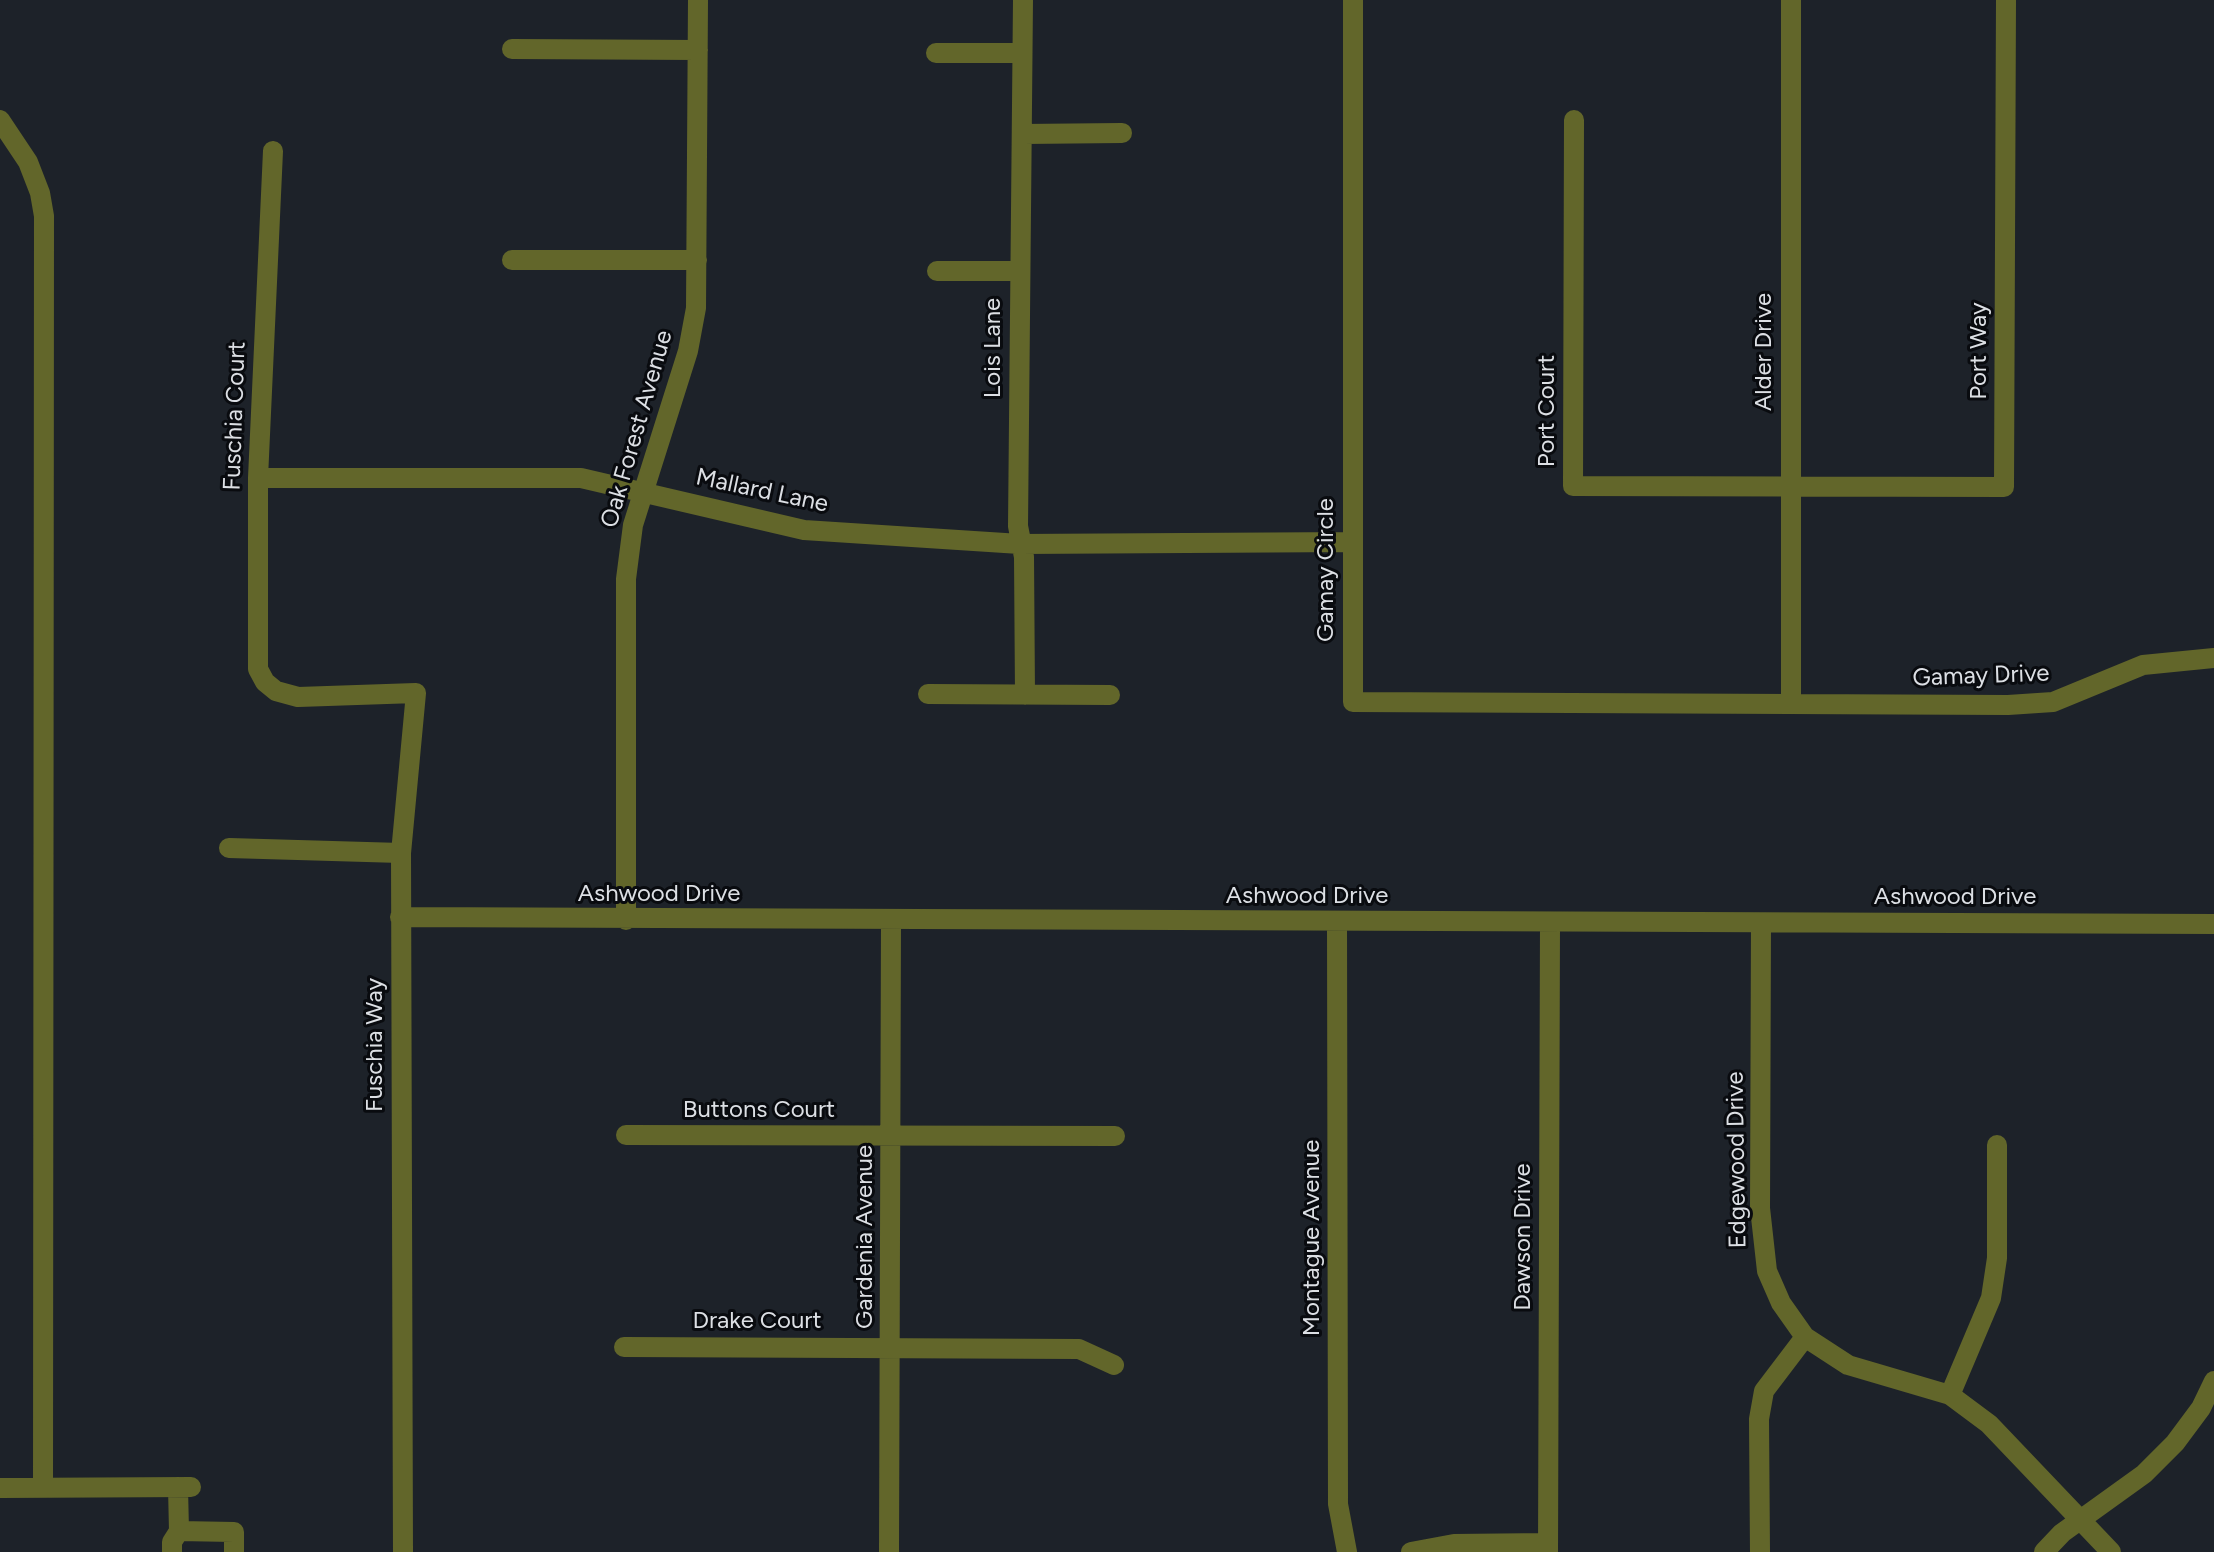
<!DOCTYPE html>
<html>
<head>
<meta charset="utf-8">
<style>
	body { margin:0 }
	canvas { display:block; background:#1d2229 }
</style>
</head>
<body>
<canvas width="2214" height="1552"></canvas>
<script>
const ctx = document.querySelector('canvas').getContext('2d');
ctx.lineJoin = 'round';
const shape = rows => new Path2D(rows.map(r => 'M' + r).join(''));
function strokePath(path, color, width, dash) { ctx.strokeStyle = color; ctx.lineWidth = width; ctx.lineCap = dash ? 'butt' : 'round'; ctx.setLineDash(dash || []); ctx.stroke(path); }
function write(font, color, halo, rows, align = 'center') {
  ctx.font = font + ' Figtree,sans-serif'; ctx.lineWidth = 6; ctx.setLineDash([]); ctx.textBaseline = 'middle'; ctx.strokeStyle = halo; ctx.fillStyle = color; for (const [text, x, y, turn = 0] of rows) {
    ctx.save(); ctx.translate(x, y); ctx.rotate((+turn || 0) * Math.PI / 180); ctx.textAlign = isNaN(turn) ? turn : align; if (halo) ctx.strokeText(text, 0, 0); ctx.fillText(text, 0, 0); ctx.restore();
  }
}
const minor = shape([
	[1023,0,1018,526,1024,557,1025,695],
	[1353,0,1353,702,2008,705,2053,702,2143,665,2214,658],
	[512,49,698,50],
	[936,53,1022,53],
	[0,120,28,162,40,193,44,216,43,1488],
	[1574,120,1573,486,2004,487,2006,0],
	[1023,134,1122,133],
	[273,151,258,478,258,669,265,682,276,691,298,697,416,693,401,853,403,1552],
	[512,260,697,260],
	[937,271,1019,271],
	[258,478,581,478,804,530,1020,544,1352,542],
	[928,694,1110,695],
	[1791,704,1791,0],
	[229,848,401,853],
	[400,917,2214,924],
	[626,920,626,579,633,525,688,351,696,308,698,0],
	[1337,922,1338,1504,1347,1552],
	[1761,923,1760,1208,1767,1271,1781,1303,1805,1337,1848,1365,1950,1395,1989,1424,2111,1552],
	[626,1135,1115,1136],
	[624,1347,1079,1349,1114,1365],
	[1950,1395,1991,1298,1997,1258,1997,1145],
	[178,1487,179,1531],
	[0,1488,191,1487],
	[172,1552,172,1542,179,1531,234,1532,234,1552],
	[889,1552,891,922],
	[1411,1552,1454,1544,1548,1543],
	[1548,1552,1550,923],
	[1760,1552,1759,1419,1764,1391,1805,1337],
	[2044,1552,2062,1533,2144,1474,2175,1443,2201,1408,2214,1381]
]);
const streetNames = [
	["Lois Lane",993,348,-90],
	["Port Way",1979,351,-90],
	["Alder Drive",1764,352,-90],
	["Port Court",1547,411,-90],
	["Fuschia Court",235,416,-88],
	["Oak Forest Avenue",637,429,-74],
	["Mallard Lane",762,491,12],
	["Gamay Circle",1326,570,-90],
	["Gamay Drive",1981,676,-2],
	["Ashwood Drive",659,894],
	["Ashwood Drive",1307,896],
	["Ashwood Drive",1955,897],
	["Fuschia Way",375,1045,-90],
	["Buttons Court",759,1110],
	["Edgewood Drive",1737,1160,-91],
	["Gardenia Avenue",865,1237,-90],
	["Dawson Drive",1523,1237,-90],
	["Montague Avenue",1312,1238,-90],
	["Drake Court",757,1321]
];
strokePath(minor, '#62662a', 20);
write('24px', '#dcdfe4', '#090b0f', streetNames);
</script>
</body>
</html>
